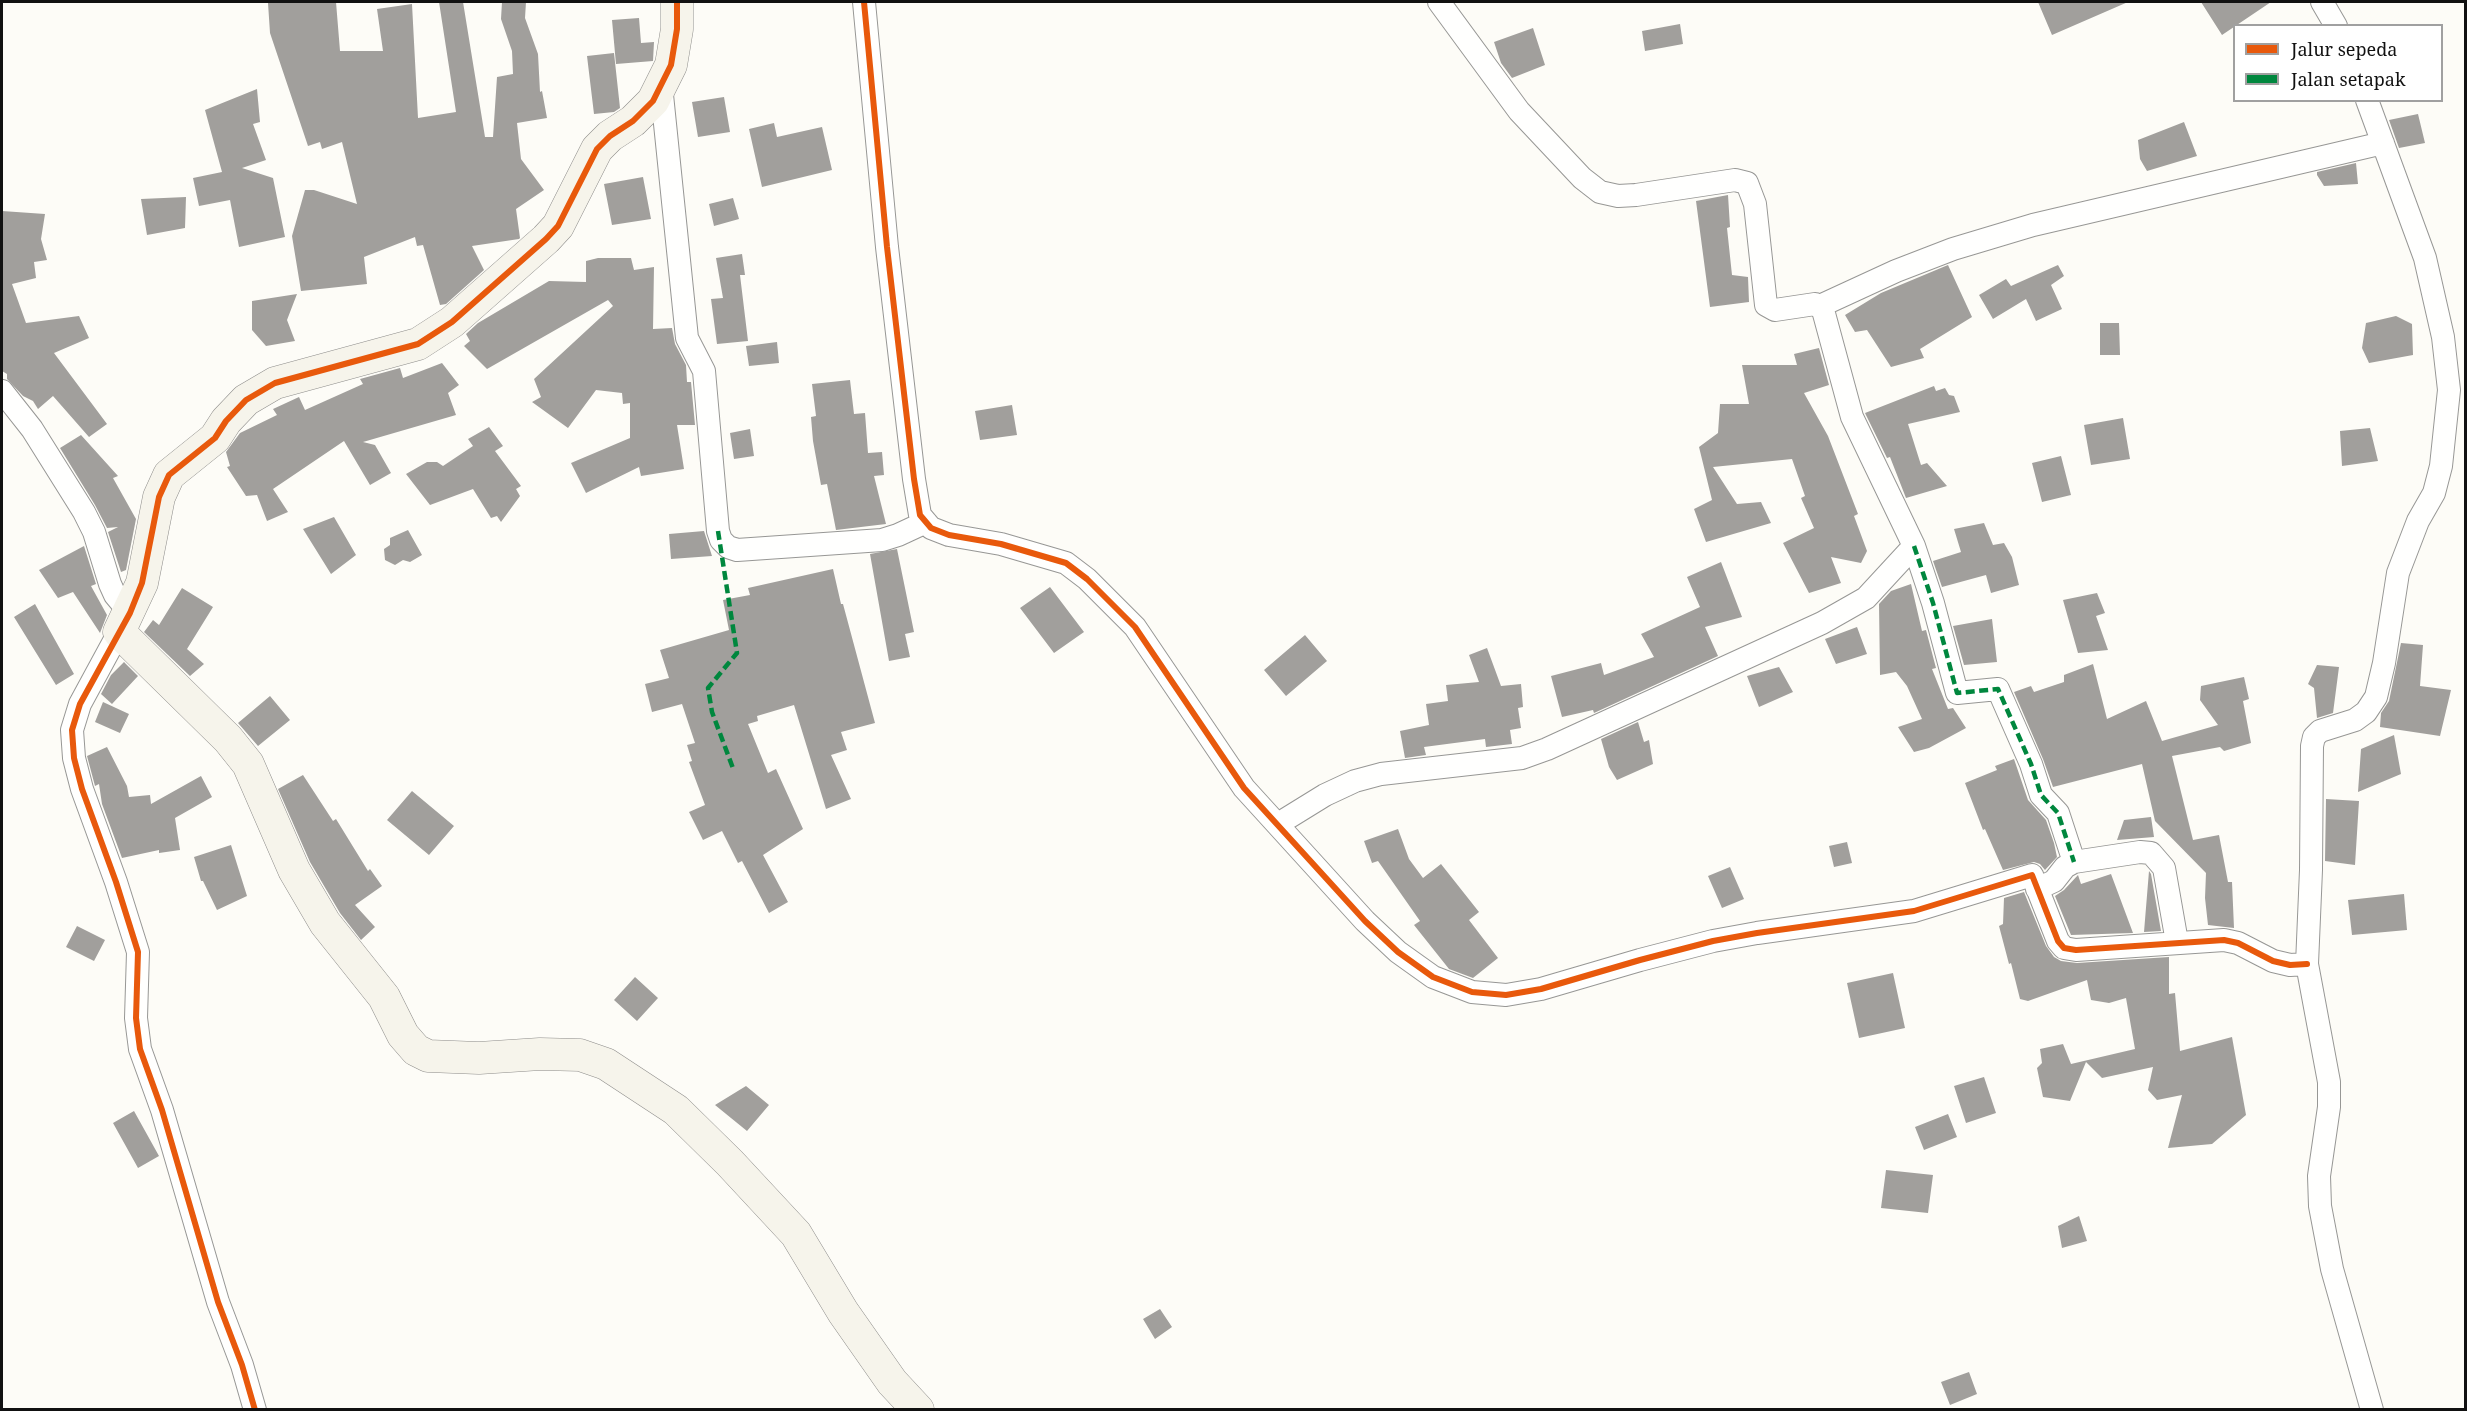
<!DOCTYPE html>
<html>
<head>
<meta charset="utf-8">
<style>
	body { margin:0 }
	#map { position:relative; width:2467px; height:1411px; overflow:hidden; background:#fdfcf7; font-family:"Noto Serif",serif }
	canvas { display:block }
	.frame { position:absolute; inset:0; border:3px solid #111; pointer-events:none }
	.legend { position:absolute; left:2233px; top:24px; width:210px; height:78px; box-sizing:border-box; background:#fff; border:2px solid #a0a0a0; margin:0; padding:8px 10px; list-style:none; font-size:18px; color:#111 }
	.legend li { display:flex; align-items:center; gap:12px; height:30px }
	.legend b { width:30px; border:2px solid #a0a0a0 }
</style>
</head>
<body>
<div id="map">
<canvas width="2467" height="1411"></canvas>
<div class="frame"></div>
<ul class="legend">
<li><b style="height:8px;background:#e8590c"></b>Jalur sepeda</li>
<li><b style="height:8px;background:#00873e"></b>Jalan setapak</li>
</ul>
</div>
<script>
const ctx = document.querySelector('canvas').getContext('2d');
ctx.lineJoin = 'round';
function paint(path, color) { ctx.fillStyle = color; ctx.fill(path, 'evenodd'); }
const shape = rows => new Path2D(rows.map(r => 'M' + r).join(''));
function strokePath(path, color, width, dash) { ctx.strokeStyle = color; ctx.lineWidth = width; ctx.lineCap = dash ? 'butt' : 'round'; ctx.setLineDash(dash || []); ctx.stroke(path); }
const building = shape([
	[296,2,336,2,340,51,383,51,377,9,412,4,418,118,456,112,439,2,463,2,485,137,493,137,497,77,513,74,512,51,501,19,502,2,526,2,525,18,538,54,540,92,542,91,547,118,517,123,521,159,544,190,516,209,520,238,519,239,472,246,484,270,446,304,440,305,423,245,417,246,415,237,364,257,367,284,301,291,292,236,305,190,314,190,357,204,342,142,322,149,320,142,308,146,270,33,268,3],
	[2038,2,2128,2,2052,35],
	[2201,2,2271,2,2222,35],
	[639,18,641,43,654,42,653,61,616,64,612,20],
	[1680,24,1683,44,1645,51,1642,31],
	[1533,28,1545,65,1512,78,1501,63,1494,42],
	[614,53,620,108,614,112,594,114,587,56],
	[257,89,260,122,253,124,266,160,242,168,273,178,285,237,239,247,230,200,199,206,193,178,222,172,205,110],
	[724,97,730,132,698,137,692,102],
	[2418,114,2425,143,2399,148,2389,120],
	[2184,122,2197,156,2147,171,2140,159,2138,140],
	[774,123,777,137,822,127,832,170,762,187,749,129],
	[2356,163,2358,184,2324,186,2317,175,2317,172],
	[643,177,651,219,612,225,604,184],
	[1728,195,1730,227,1727,228,1732,275,1748,277,1749,302,1710,307,1696,201],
	[186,197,185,228,147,235,141,199],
	[733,198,739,219,714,226,709,204],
	[2,211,45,214,41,239,47,260,34,262,36,278,12,284,26,323,79,316,89,338,54,353,107,424,89,437,53,396,38,409,33,401,23,396,7,379,7,374,2,371],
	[742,254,745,275,740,275,748,341,717,344,711,299,723,298,716,258],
	[598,258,631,258,634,270,654,267,653,329,672,328,675,344,686,365,687,382,691,382,695,425,677,425,684,469,641,476,639,467,586,493,571,463,630,438,630,403,623,404,622,393,596,390,568,428,532,402,541,397,534,379,613,306,608,300,487,369,464,346,470,341,466,334,478,323,549,281,586,282,586,261],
	[1948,265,1972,317,1920,349,1924,358,1891,367,1867,330,1855,332,1845,315,1881,293],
	[2058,265,2064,276,2051,285,2062,309,2036,321,2026,299,1993,319,1979,295,2006,279,2011,286],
	[297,294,287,320,295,341,266,346,252,330,252,301],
	[2396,316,2412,324,2413,355,2369,363,2362,348,2366,323],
	[2100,323,2119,323,2120,355,2100,355],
	[777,342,779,363,749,366,746,346],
	[1819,348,1829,385,1804,393,1828,436,1858,514,1854,516,1867,551,1861,563,1831,557,1841,583,1809,593,1783,543,1814,528,1801,498,1805,496,1792,459,1713,467,1737,504,1761,502,1771,523,1706,542,1694,509,1712,500,1699,447,1718,433,1720,404,1749,404,1742,365,1797,365,1794,354],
	[442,363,459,385,448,393,456,415,363,442,375,445,391,473,370,485,344,441,273,489,288,512,267,521,257,495,246,496,227,467,230,466,226,452,240,433,277,415,273,409,299,397,305,410,363,384,360,379,400,368,403,378],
	[850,380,854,414,865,413,868,453,882,452,884,475,874,476,886,524,836,530,827,484,821,485,813,441,811,417,816,416,812,384],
	[1934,386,1936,391,1945,388,1949,395,1954,396,1960,412,1908,424,1921,465,1927,463,1947,486,1906,498,1890,457,1887,458,1865,413],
	[1012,405,1017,435,980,440,975,411],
	[2123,418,2130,459,2091,465,2084,425],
	[489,427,503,446,495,451,521,486,516,489,520,496,501,522,497,516,491,518,473,489,430,505,406,474,427,462,437,462,443,466,473,446,468,439],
	[2370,428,2378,461,2342,466,2340,431],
	[750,429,754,456,734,459,730,433],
	[81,435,118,476,113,478,136,519,126,570,121,572,108,532,118,527,107,528,95,505,60,448],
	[2061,456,2071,495,2042,502,2032,463],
	[334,517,356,555,331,574,303,529],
	[1984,523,1993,545,2004,543,2012,557,2019,585,1991,593,1986,575,1942,587,1933,561,1961,552,1954,529],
	[408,530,422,555,410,562,403,560,395,565,385,560,384,549,390,545,390,538],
	[704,531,712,556,671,559,669,534],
	[84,546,96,584,91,586,107,615,100,633,73,592,58,598,39,570],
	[897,549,914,632,905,634,910,657,889,661,870,554],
	[1721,562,1742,617,1705,627,1718,656,1594,713,1593,710,1562,717,1551,676,1601,663,1604,675,1654,657,1641,634,1700,607,1687,577],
	[833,569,841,604,843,604,875,723,841,732,847,750,831,755,851,799,826,809,794,705,757,716,758,721,748,724,768,773,776,769,803,829,763,855,788,902,769,913,742,861,738,863,722,831,703,840,689,812,705,805,689,762,692,761,687,745,695,743,682,704,652,712,645,684,669,678,660,650,729,630,723,600,750,595,748,588],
	[1911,584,1922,631,1926,630,1936,668,1932,669,1948,709,1953,708,1966,728,1929,748,1914,752,1898,727,1922,719,1907,686,1896,672,1880,675,1879,604,1891,591],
	[1050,587,1084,632,1054,653,1020,608],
	[182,588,213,607,187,649,204,664,190,676,144,632,153,620,159,625],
	[2097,593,2105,613,2096,616,2108,650,2078,653,2063,600],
	[35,604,74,674,56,685,14,617],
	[1992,619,1997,662,1964,665,1953,626],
	[1857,627,1867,654,1836,664,1825,639],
	[1305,635,1327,661,1286,696,1264,670],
	[2401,643,2423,645,2420,686,2451,690,2440,736,2380,727,2381,713,2389,701],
	[1487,648,1501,686,1521,684,1523,707,1518,708,1521,728,1510,730,1512,744,1486,747,1485,739,1424,747,1426,755,1405,758,1400,731,1429,725,1426,704,1448,701,1446,685,1479,682,1469,655],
	[124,662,138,676,112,704,101,694,111,675],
	[2093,664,2107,719,2146,701,2162,741,2218,725,2200,700,2201,686,2244,677,2249,699,2243,701,2251,743,2224,751,2220,747,2172,756,2193,840,2219,835,2228,882,2232,882,2234,928,2208,925,2205,898,2206,873,2155,821,2142,764,2053,787,2043,759,2014,692,2031,686,2034,692,2064,682,2064,675],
	[2317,665,2339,667,2333,713,2317,718,2314,688,2308,684],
	[1779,667,1793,692,1759,707,1747,676],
	[270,696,290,720,258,746,238,723],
	[103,702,129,714,120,733,95,722],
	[1638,722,1644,742,1649,740,1653,764,1617,780,1609,767,1601,739],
	[2394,735,2401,774,2358,792,2361,749],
	[107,747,127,786,129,797,150,795,151,804,201,776,212,797,175,818,180,850,159,853,159,850,122,858,102,804,99,784,95,786,87,756],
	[2014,759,2028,800,2046,820,2054,843,2057,857,2045,870,2040,864,2034,862,2003,870,1985,829,1983,830,1965,783,1997,770,1995,766],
	[303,775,333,821,336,819,368,871,370,869,382,886,355,905,375,927,361,940,340,913,310,862,278,789],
	[412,791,454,826,429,855,387,820],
	[2326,799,2359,801,2355,865,2325,861],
	[2151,817,2154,837,2117,840,2124,820],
	[1398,829,1409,859,1423,878,1441,864,1479,912,1469,920,1498,958,1473,978,1449,969,1414,925,1420,921,1378,861,1372,863,1364,841],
	[1847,842,1852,863,1834,867,1829,846],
	[231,845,247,896,217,910,203,881,201,881,194,857],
	[1730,867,1744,899,1722,908,1708,876],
	[2149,871,2151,874,2161,931,2144,932],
	[2111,874,2133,933,2071,935,2055,896,2064,890,2078,875,2081,884],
	[2024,892,2046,946,2054,957,2061,961,2077,963,2169,957,2169,994,2175,993,2180,1051,2232,1037,2246,1115,2212,1144,2168,1148,2182,1095,2157,1100,2148,1090,2153,1067,2102,1078,2086,1062,2070,1101,2043,1097,2037,1068,2042,1063,2040,1049,2063,1044,2071,1064,2135,1049,2126,998,2109,1003,2091,1000,2087,980,2028,1001,2020,999,2011,963,2009,964,1999,926,2003,924,2004,898],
	[2404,894,2407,930,2352,935,2348,900],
	[77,926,105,940,94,961,66,947],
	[1893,973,1905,1028,1859,1038,1847,983],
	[635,977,658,998,637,1021,614,1000],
	[1984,1077,1996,1113,1966,1123,1954,1086],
	[746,1086,769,1105,747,1131,715,1105],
	[134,1111,159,1156,138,1168,113,1123],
	[1948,1114,1957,1137,1924,1150,1915,1127],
	[1886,1170,1933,1175,1928,1213,1881,1208],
	[2079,1216,2087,1241,2062,1248,2058,1226],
	[1160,1309,1172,1327,1155,1339,1143,1319],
	[1969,1372,1977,1394,1950,1405,1941,1382]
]);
const street = shape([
	[864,2,887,247,914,479,920,515,931,528,949,535,1001,544,1066,563,1087,579,1135,627,1244,788,1365,921,1398,952,1433,977,1472,992,1506,995,1541,989,1640,960,1713,941,1757,933,1914,911,2032,875,2058,941,2064,948,2076,950,2224,940,2238,943,2273,961,2290,965,2307,964],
	[2322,2,2336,26],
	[661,85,687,338,704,371,718,531,721,540,728,547,737,550,882,540,898,535,926,522],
	[2367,100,2425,258,2443,337,2449,390,2441,466,2434,493,2418,521,2398,573,2384,663,2376,697,2366,712,2355,720,2320,731,2314,737,2312,746,2311,870,2307,964,2329,1082,2329,1107,2319,1176,2320,1206,2332,1269,2372,1410],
	[1820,306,1896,271,1953,249,2033,225,2383,143],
	[2,391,32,429,84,512,94,532,110,584,115,595,130,613],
	[1914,546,1933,603,1957,693,1998,689,2031,764,2041,795,2058,813,2074,862],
	[119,632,80,704,72,730,74,758,82,789,116,882,138,952,136,1018,140,1049,162,1110,218,1302,242,1365,255,1410],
	[1278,824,1325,795,1355,781,1381,774,1522,758,1547,749,1822,623,1866,598,1914,546,1852,417,1823,310,1815,304,1775,310,1766,305,1755,204,1747,183,1735,180,1636,195,1618,196,1600,192,1582,178,1519,111,1439,2],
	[2037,889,2054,881,2065,867,2074,862,2140,852,2151,853,2164,868,2177,942]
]);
const secondary = shape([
	[677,2,677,29,671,65,653,101,633,121,610,136,597,149,558,226,546,239,452,322,418,344,275,383,246,400,226,421,215,438,169,475,159,497,142,583,119,632,228,739,248,764,294,870,325,923,384,997,403,1035,416,1050,428,1056,479,1058,540,1054,580,1055,606,1064,676,1110,730,1163,796,1234,843,1312,892,1382,918,1410]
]);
const quiet = shape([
	[718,531,737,653,708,688,712,712,734,771],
	[1914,546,1933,603,1957,693,1998,689,2031,764,2041,795,2058,813,2074,862]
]);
const cycleway = shape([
	[864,2,887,247,914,479,920,515,931,528,949,535,1001,544,1066,563,1087,579,1135,627,1244,788,1365,921,1398,952,1433,977,1472,992,1506,995,1541,989,1640,960,1713,941,1757,933,1914,911,2032,875,2058,941,2064,948,2076,950,2224,940,2238,943,2273,961,2290,965,2307,964],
	[255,1410,242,1365,218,1302,162,1110,140,1049,136,1018,138,952,116,882,82,789,74,758,72,730,80,704,130,613,142,583,159,497,169,475,215,438,226,421,246,400,275,383,418,344,452,322,546,239,558,226,597,149,610,136,633,121,653,101,671,65,677,29,677,2]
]);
paint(building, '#a19f9c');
strokePath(street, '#979795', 24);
strokePath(secondary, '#8e8d8b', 33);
strokePath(street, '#fffffe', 22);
strokePath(secondary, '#f6f4eb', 32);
strokePath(quiet, '#00873e', 4.5, [9, 4.5]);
strokePath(cycleway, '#e8590c', 6);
</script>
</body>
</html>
